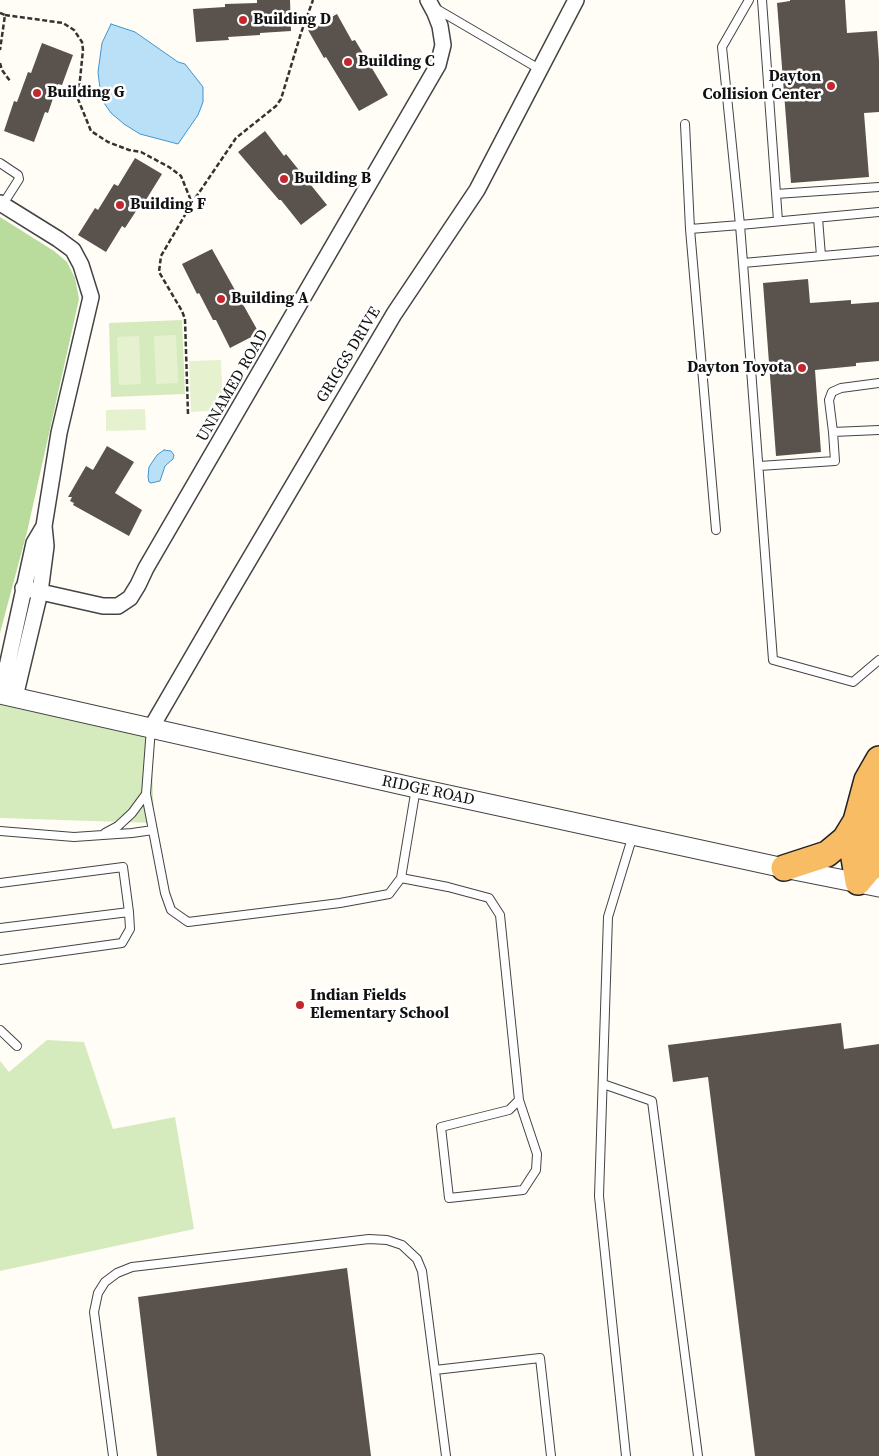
<!DOCTYPE html>
<html>
<head>
<meta charset="utf-8">
<style>
	body { margin:0 }
	canvas { display:block; background:#fffdf5 }
</style>
</head>
<body>
<canvas width="879" height="1456"></canvas>
<script>
const ctx = document.querySelector('canvas').getContext('2d');
ctx.lineJoin = 'round';
function paint(path, color) { ctx.fillStyle = color; ctx.fill(path, 'evenodd'); }
const shape = rows => new Path2D(rows.map(r => 'M' + r).join(''));
function strokePath(path, color, width, dash) { ctx.strokeStyle = color; ctx.lineWidth = width; ctx.lineCap = dash ? 'butt' : 'round'; ctx.setLineDash(dash || []); ctx.stroke(path); }
function write(font, color, halo, rows, align = 'center') {
  ctx.font = font + ' "Source Serif 4",serif'; ctx.lineWidth = 5; ctx.setLineDash([]); ctx.textBaseline = 'middle'; ctx.strokeStyle = halo; ctx.fillStyle = color; for (const [text, x, y, turn = 0] of rows) {
    ctx.save(); ctx.translate(x, y); ctx.rotate((+turn || 0) * Math.PI / 180); ctx.textAlign = isNaN(turn) ? turn : align; if (halo) ctx.strokeText(text, 0, 0); ctx.fillText(text, 0, 0); ctx.restore();
  }
}
const green = shape([
	[182,320,185,394,111,397,109,323],
	[0,700,151,735,154,823,0,818],
	[47,1040,84,1042,113,1129,175,1117,194,1229,0,1271,0,1061,9,1072]
]);
const forest = shape([
	[0,217,54,251,67,262,75,278,79,299,27,532,0,633]
]);
const pitch = shape([
	[176,335,178,383,156,384,154,336],
	[139,336,141,384,119,385,117,337],
	[221,360,223,410,191,412,189,361],
	[145,409,146,430,106,431,106,410]
]);
const water = shape([
	[111,24,135,32,178,62,185,64,203,87,203,102,198,115,178,144,140,134,124,124,111,113,104,103,100,89,98,72,102,43,111,24],
	[164,450,171,451,174,455,173,459,165,466,160,481,151,483,149,482,148,477,149,467,157,455,164,450]
]);
const building = shape([
	[257,0,290,0,291,31,260,33,260,35,228,37,229,40,196,42,193,9,225,7,225,4,257,3],
	[790,0,845,0,847,33,877,31,879,60,879,112,864,113,869,177,791,183,777,3,790,1],
	[337,14,352,41,355,40,388,95,359,111,326,57,324,58,308,30],
	[42,43,73,55,62,85,58,84,48,113,45,112,34,142,4,131,14,101,17,102,28,72,31,73],
	[265,131,284,156,286,154,327,205,301,225,281,200,279,200,238,152],
	[135,158,162,174,144,203,142,202,125,228,122,226,106,252,78,235,95,208,98,210,114,184,118,186],
	[212,249,259,333,230,348,216,320,213,320,199,293,197,294,182,264],
	[808,279,810,303,851,300,851,304,879,302,879,361,856,363,856,366,815,370,821,452,776,456,763,283],
	[107,446,134,462,115,493,142,510,129,536,73,505,74,503,70,501,72,497,68,497,86,466,93,470],
	[841,1023,844,1049,879,1044,879,1456,755,1456,708,1077,673,1082,668,1045],
	[347,1268,371,1456,157,1456,138,1297]
]);
const path = shape([
	[0,13,5,15,0,50],
	[5,15,63,23,74,30,82,42,83,50,78,99,91,131,108,142,129,150,141,152,169,167,181,176,192,203],
	[0,63,2,70,10,81],
	[188,414,185,319,182,311,159,272,161,256,192,203,236,138,276,106,281,99,301,33,313,0]
]);
const service = shape([
	[762,0,778,221],
	[435,8,541,70],
	[685,124,690,229,716,530],
	[0,163,18,175,19,179,3,204],
	[776,194,879,187],
	[879,212,740,225,743,263,879,251],
	[818,218,821,256],
	[690,229,740,225,722,47,749,0],
	[743,263,773,660,853,682,879,660],
	[879,383,841,388,832,392,829,400,833,432,879,430],
	[759,466,835,461,833,432],
	[151,728,146,794,165,893,171,910,188,922,340,903,389,894,401,878,416,788],
	[0,831,74,837,132,833,153,830],
	[105,833,118,826,132,813,146,794],
	[401,878,448,887,489,898,500,915,519,1100,509,1110,441,1127,449,1198,523,1190,536,1170,537,1154,519,1100],
	[0,883,123,867,129,912,0,928],
	[0,960,122,943,130,929,129,912],
	[0,1030,17,1046],
	[603,1084,652,1101,698,1456],
	[435,1370,540,1358,551,1456],
	[113,1456,94,1312,98,1293,105,1282,117,1273,132,1267,369,1239,387,1240,402,1245,417,1259,422,1271,446,1456],
	[626,1456,599,1196,608,917,633,835]
]);
const minor = shape([
	[0,203,58,239,73,250,81,265,91,297,59,433,44,526,46,546,40,592,15,697],
	[23,588,103,606,118,606,130,598,138,585,146,568,438,65,443,45,440,26,435,13,428,0],
	[1,694,34,543,44,526],
	[151,728,223,604,394,314,477,190,576,0]
]);
const tertiary = shape([
	[0,694,416,788,784,868,879,887]
]);
const trunk = shape([
	[784,868,827,854,845,839,856,821],
	[858,882,852,846,856,821,867,780,879,759],
	[858,882,869,869,875,858,878,842,875,819,877,792,879,788]
]);
const markers = [
	[243,20,5,"#c4262e"],
	[348,62,5,"#c4262e"],
	[831,86,5,"#c4262e"],
	[37,93,5,"#c4262e"],
	[284,179,5,"#c4262e"],
	[120,205,5,"#c4262e"],
	[221,299,5,"#c4262e"],
	[802,368,5,"#c4262e"],
	[300,1005,5,"#c4262e"]
];
const poiNames = [
	["Building D",253,20],
	["Building C",358,62],
	["Dayton",821,77,"right"],
	["Collision Center",821,95,"right"],
	["Building G",47,93],
	["Building B",294,179],
	["Building F",130,205],
	["Building A",231,299],
	["Dayton Toyota",792,368,"right"],
	["Indian Fields",310,996],
	["Elementary School",310,1014]
];
const streetNames = [
	["GRIGGS DRIVE",349,355,-59],
	["UNNAMED ROAD",233,386,-60],
	["RIDGE ROAD",428,791,12]
];
paint(green, '#d5ebbd');
paint(forest, '#b9dc9c');
paint(pitch, '#e6f2cf');
paint(water, '#b9e0f7');
strokePath(water, '#3f96cf', 1);
paint(building, '#5a524d');
strokePath(service, '#444', 10);
strokePath(minor, '#444', 18);
strokePath(tertiary, '#444', 21);
strokePath(trunk, '#222', 28);
strokePath(path, '#333', 2.5, [5, 2.5]);
strokePath(service, '#fff', 8);
strokePath(minor, '#fff', 15);
strokePath(tertiary, '#fff', 19);
strokePath(trunk, '#f7bc64', 25);
for (const [x, y, r, color] of markers) { const dot = new Path2D(); dot.arc(x, y, r, 0, 2 * Math.PI); ctx.fillStyle = color; ctx.fill(dot); strokePath(dot, '#fff', 2); }
write('bold 16px', '#111', '#fff', poiNames, 'left');
write('16px', '#111', '#fff', streetNames);
</script>
</body>
</html>
